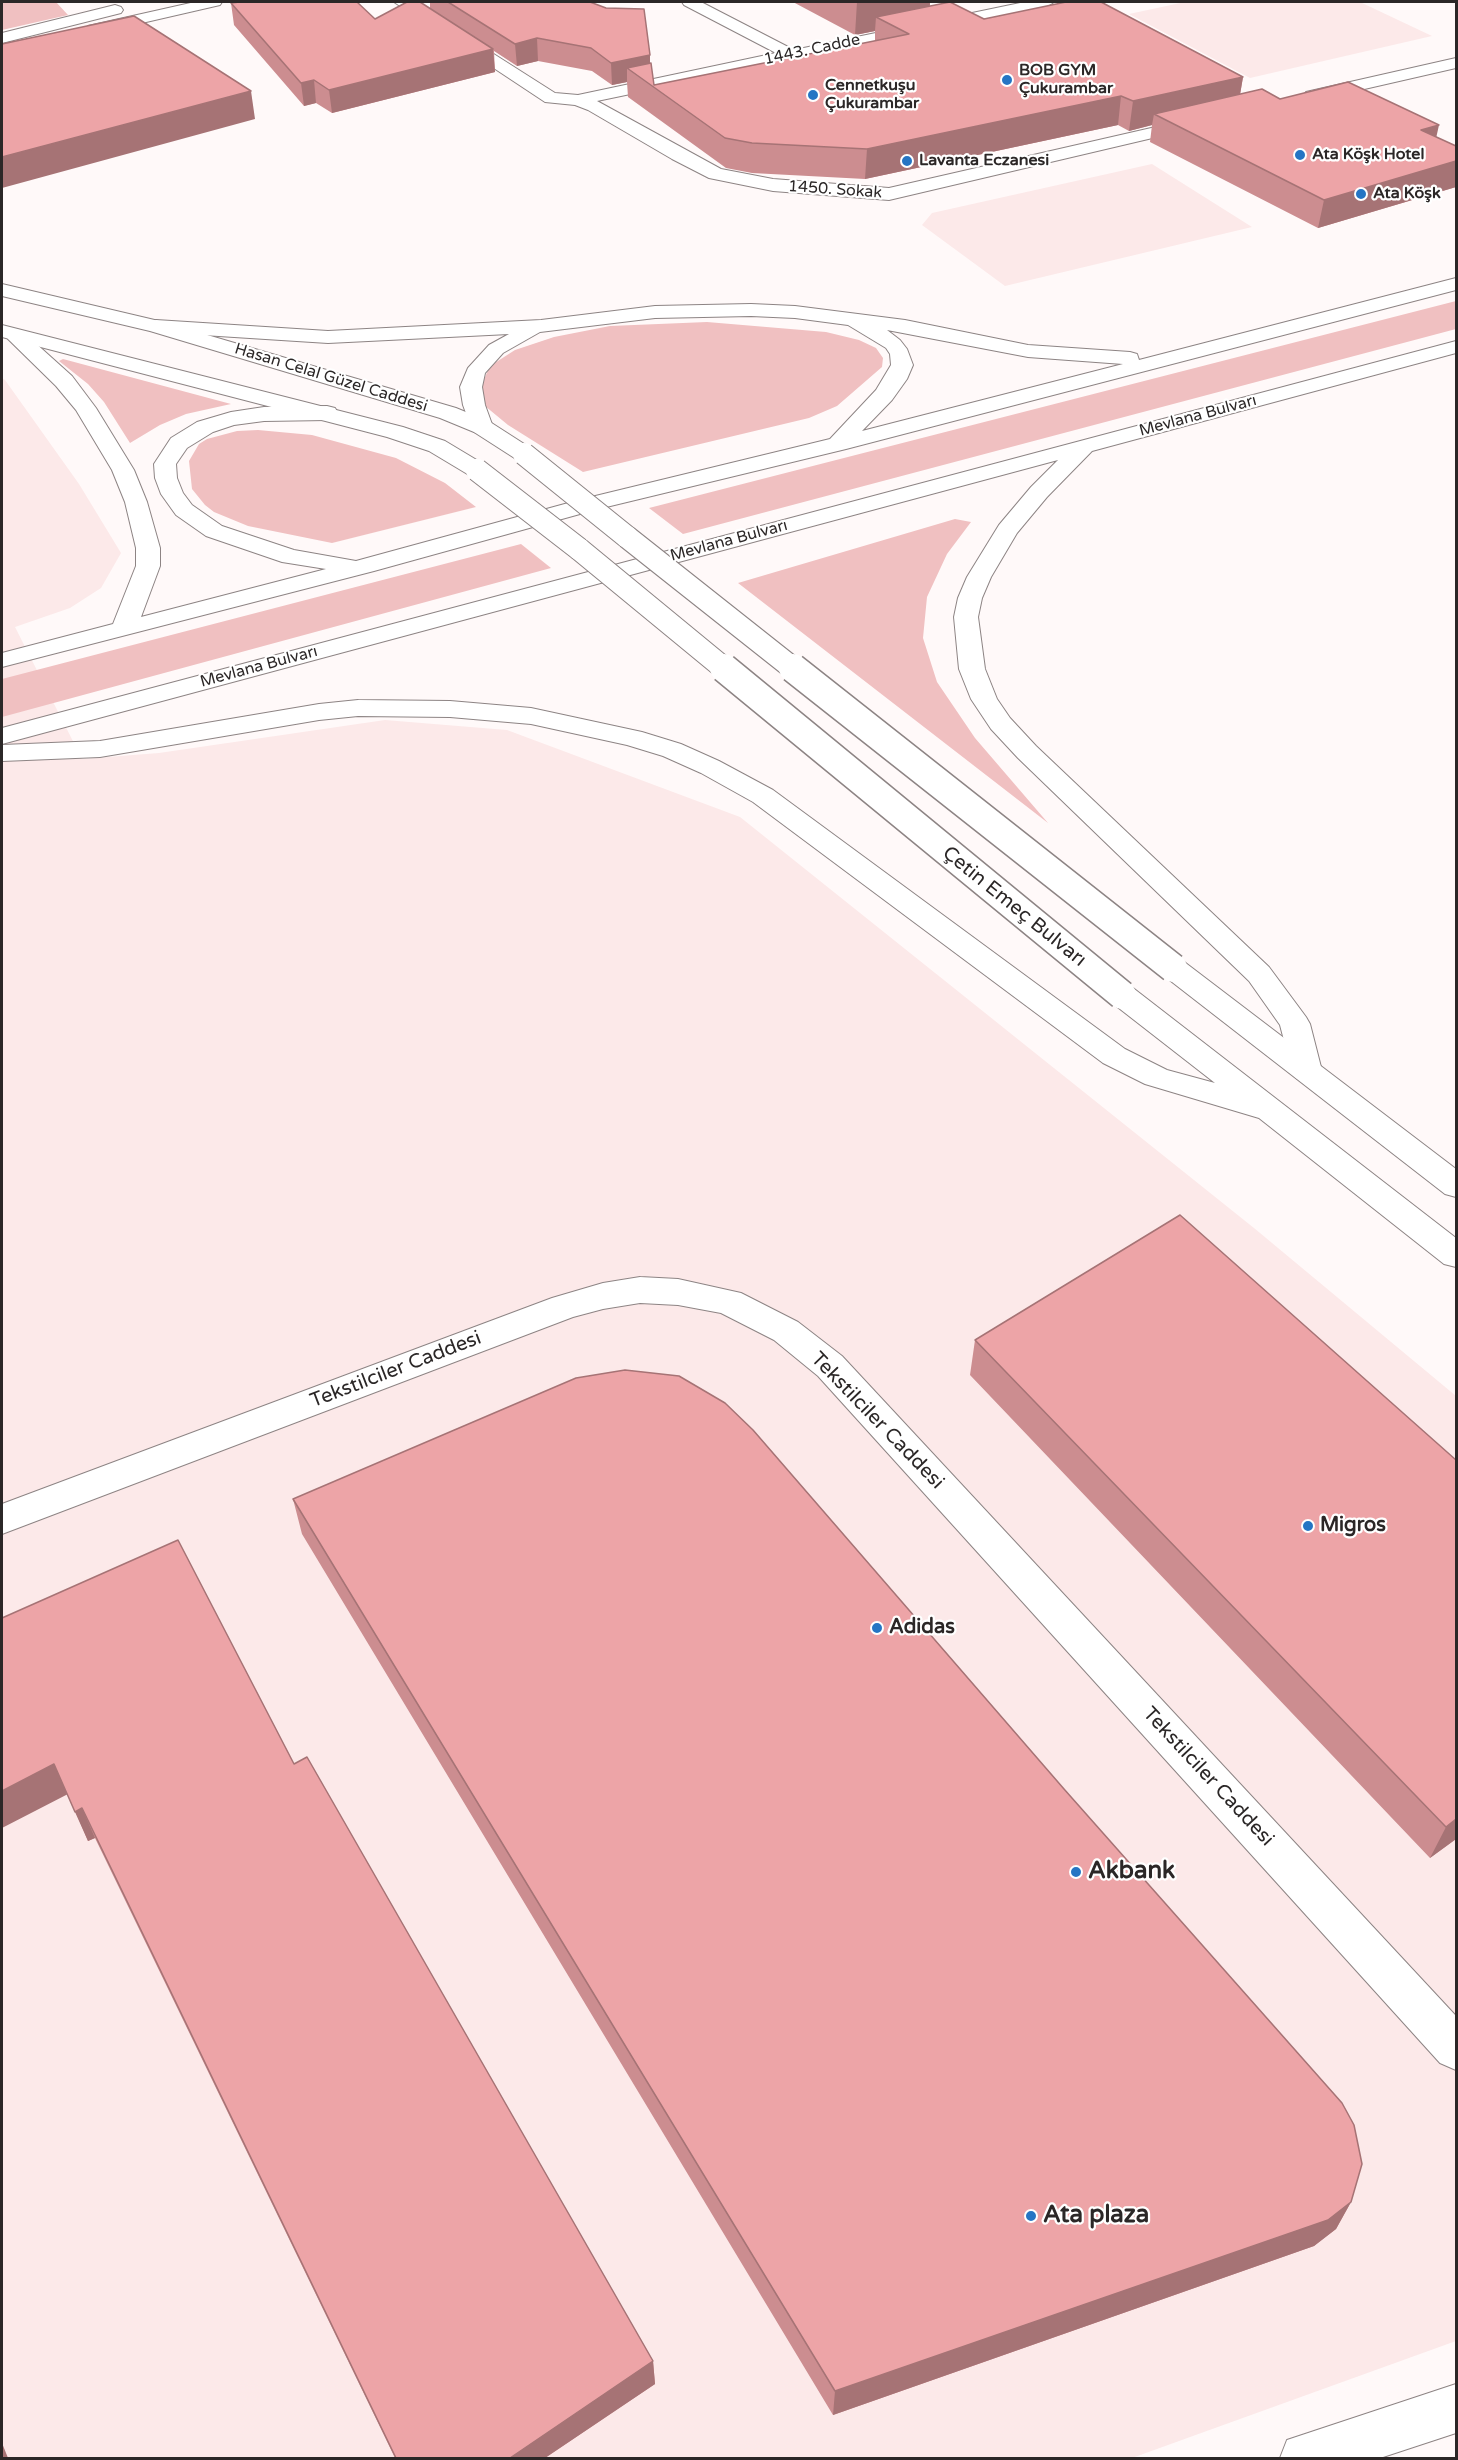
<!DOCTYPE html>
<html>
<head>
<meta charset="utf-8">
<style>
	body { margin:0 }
	#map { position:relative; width:1458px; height:2460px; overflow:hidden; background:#fff9f9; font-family:"Varela Round",sans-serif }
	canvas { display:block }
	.frame { position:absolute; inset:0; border:3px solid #2b2727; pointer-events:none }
</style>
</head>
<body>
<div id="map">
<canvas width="1458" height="2460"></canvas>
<div class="frame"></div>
</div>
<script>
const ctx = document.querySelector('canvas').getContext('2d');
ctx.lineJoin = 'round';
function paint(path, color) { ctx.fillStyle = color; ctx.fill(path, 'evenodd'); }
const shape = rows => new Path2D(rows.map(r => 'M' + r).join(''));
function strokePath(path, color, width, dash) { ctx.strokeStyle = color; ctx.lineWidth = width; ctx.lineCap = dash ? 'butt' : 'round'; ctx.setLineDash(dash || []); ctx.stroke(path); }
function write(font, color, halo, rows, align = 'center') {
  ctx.font = font + ' "Varela Round",sans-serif'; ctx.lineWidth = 4.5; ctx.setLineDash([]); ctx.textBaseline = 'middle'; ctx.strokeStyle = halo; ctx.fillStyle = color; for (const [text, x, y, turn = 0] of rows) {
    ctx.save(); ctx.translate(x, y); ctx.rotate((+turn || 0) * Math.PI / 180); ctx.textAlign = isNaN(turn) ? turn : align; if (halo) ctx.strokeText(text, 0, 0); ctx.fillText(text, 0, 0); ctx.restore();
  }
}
const built = shape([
	[1185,2,1360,2,1432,36,1250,78,1129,14],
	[1152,164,1252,227,1005,286,922,225,932,213],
	[2,378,5,380,79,484,121,553,101,588,70,608,15,627,82,759,159,753,385,720,507,730,740,817,1254,1228,1456,1396,1456,2341,1132,2458,2,2458]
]);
const green = shape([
	[2,2,56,2,68,15,2,30],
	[1456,301,1456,329,683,534,649,508],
	[707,322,826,332,859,340,876,348,883,358,882,367,837,406,809,418,583,472,508,425,485,406,481,386,490,366,515,350,554,337,610,326],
	[63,359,231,404,186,414,160,425,130,443,104,402,88,384,59,361],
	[258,430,312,435,396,458,445,483,476,507,332,543,248,526,214,512,205,505,192,489,189,461,199,444,207,439,237,431],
	[955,519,971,522,947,554,927,597,923,638,937,682,975,738,1048,823,738,583],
	[521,544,551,568,2,717,2,679]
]);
const street = shape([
	[394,2,412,2,555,93,578,95,776,53,684,5,682,2,701,2,794,50,1025,2,1054,2,1046,7,597,101,721,169,773,179,889,188,1195,118,1201,119,1204,123,1201,127,1195,128,889,200,773,191,709,178,672,159,588,110,575,105,545,102,394,2],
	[1456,58,1456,68,1312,101,1306,100,1303,96,1306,92,1456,58]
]);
const secondary = shape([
	[195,2,222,2,220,5,94,34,86,29,88,26,195,2],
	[115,5,121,7,123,10,121,13,2,43,2,33,115,5],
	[2,284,163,322,456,408,490,422,532,449,535,454,532,459,524,461,516,459,474,432,440,418,150,331,2,296,2,284],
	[2,325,403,427,445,441,485,465,488,470,485,475,477,477,469,475,429,451,387,437,2,337,2,325],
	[640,1277,678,1279,741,1293,798,1322,842,1356,1456,2016,1456,2070,1440,2063,818,1376,774,1340,721,1313,678,1305,640,1303,603,1309,573,1317,2,1534,2,1504,552,1298,603,1283,640,1277],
	[1456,2384,1456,2433,1380,2458,1280,2458,1287,2440,1456,2384]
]);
const primary = shape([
	[358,700,450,701,531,708,642,732,681,744,719,761,773,790,1125,1049,1167,1070,1215,1083,1111,1002,1107,995,1111,988,1122,985,1133,988,1456,1238,1456,1267,1444,1264,1259,1118,1145,1084,1103,1063,753,802,701,773,663,756,627,745,531,724,450,717,358,716,319,720,100,757,2,761,2,745,100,741,319,704,358,700],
	[1173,958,1183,961,1456,1169,1456,1197,1445,1194,1163,975,1158,968,1163,961,1173,958]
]);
const highway = shape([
	[1456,278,1456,290,846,449,598,509,374,571,2,667,2,653,113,624,136,566,136,548,125,502,112,470,76,410,56,386,8,339,5,335,8,331,15,329,22,331,72,376,96,408,134,470,147,502,160,548,160,566,141,617,326,569,282,562,206,536,176,515,161,494,155,478,154,464,171,438,197,422,231,412,264,407,327,406,335,408,338,413,335,418,327,420,264,421,234,425,213,432,187,448,176,464,177,478,183,493,192,505,222,526,294,550,356,561,583,499,830,439,876,390,891,365,890,354,886,348,848,325,795,318,751,316,655,318,540,332,503,353,485,373,482,387,485,405,493,427,490,432,482,434,474,432,471,427,463,405,460,387,468,368,489,345,509,334,328,343,156,332,149,330,146,326,149,322,156,320,328,331,541,320,655,306,751,304,795,306,905,320,1028,345,1130,352,1137,354,1139,360,1456,278],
	[887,330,1028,357,1123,364,862,431,892,400,907,379,913,365,907,349,900,340,887,330],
	[1456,341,1456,353,1092,451,1047,497,1017,533,991,577,982,598,978,617,985,669,997,699,1010,718,1036,746,1269,967,1306,1017,1310,1024,1322,1071,1318,1078,1307,1082,1296,1078,1292,1071,1280,1025,1249,981,1018,758,991,729,971,699,959,669,954,617,958,598,967,577,999,525,1031,487,1058,460,2,744,2,728,1456,341]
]);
const secondaryBridge = shape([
	[524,454,627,537],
	[477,470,579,549]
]);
const primaryBridgeFar1 = shape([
	[627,537,795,670],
	[579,549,726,670]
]);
const primaryBridge = shape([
	[724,668,1122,995],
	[793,668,1173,968]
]);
const wall = shape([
	[430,2,590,2,650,55,650,63,654,85,875,41,875,31,855,35,793,2,930,2,930,6,1243,77,1240,95,1280,99,1436,137,1456,146,1456,187,1318,228,1150,142,1152,125,1129,131,1118,125,865,179,752,173,726,168,628,97,627,82,612,85,592,71,538,61,517,66,494,51,495,72,332,113,316,103,304,106,234,25,231,3,375,19,430,8],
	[1180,1215,1456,1839,1430,1858,970,1375,975,1340],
	[293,1499,1351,2202,1336,2229,1314,2246,833,2415,302,1534],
	[2,1618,294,1764,653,2361,655,2384,545,2458,395,2458,95,1838,88,1841,68,1794]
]);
const shadedWall = shape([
	[857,2,930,2,929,20,876,17,875,31,855,35],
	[537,38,538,61,517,66,515,44],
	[493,49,495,72,332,113,329,90],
	[650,55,650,77,627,68,627,82,612,85,611,63],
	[1243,77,1238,106,1154,114,1152,125,1129,131,1133,101],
	[314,80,316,103,304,106,301,83],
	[251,91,255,119,2,188,2,157],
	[1121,96,1118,125,865,179,867,149],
	[1439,125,1433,152,1421,130],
	[1456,161,1456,187,1318,228,1324,200],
	[54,1764,68,1794,2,1828,2,1791],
	[82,1808,95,1838,88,1841,75,1812],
	[1456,1819,1456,1839,1430,1858,1446,1827],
	[1351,2202,1336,2229,1314,2246,833,2415,835,2391],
	[653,2361,655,2384,545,2458,510,2458],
	[2,2443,8,2458,2,2458]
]);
const building = shape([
	[240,2,357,2,375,19,407,2,420,2,493,49,329,90,314,80,301,83,231,3,240,2],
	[448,2,590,2,606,8,644,9,650,55,611,63,591,48,537,38,515,44,448,2],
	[950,2,984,19,1066,2,1101,2,1243,77,1133,101,1121,96,867,149,752,143,725,138,627,68,651,63,654,85,909,34,876,17,950,2],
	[134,16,251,91,2,157,2,44,134,16],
	[1348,82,1439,125,1421,130,1456,146,1456,161,1324,200,1154,114,1262,89,1280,99,1348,82],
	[1180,1215,1456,1460,1456,1819,1446,1827,975,1340,1180,1215],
	[625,1370,679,1376,725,1403,753,1430,1064,1789,1342,2103,1354,2125,1362,2164,1351,2202,1328,2220,835,2391,293,1499,576,1378,625,1370],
	[178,1540,294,1764,307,1757,653,2361,510,2458,396,2458,82,1808,75,1812,54,1764,2,1791,2,1618,178,1540]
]);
const markers = [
	[1007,80,6,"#2575c4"],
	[813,95,6,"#2575c4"],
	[1300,155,6,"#2575c4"],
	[907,161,6,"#2575c4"],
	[1361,194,6,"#2575c4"],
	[1308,1526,6,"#2575c4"],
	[877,1628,6,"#2575c4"],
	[1076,1872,6,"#2575c4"],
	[1031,2216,6,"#2575c4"]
];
const farStreetnames = [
	["1443. Cadde",812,50,-12],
	["1450. Sokak",835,190,4],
	["Hasan Celal Güzel Caddesi",331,378,17],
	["Mevlana Bulvarı",1198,416,-15],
	["Mevlana Bulvarı",729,541,-15],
	["Mevlana Bulvarı",259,667,-15]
];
const farPoinames = [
	["BOB GYM",1019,71],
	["Çukurambar",1019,89],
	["Cennetkuşu",825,86],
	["Çukurambar",825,104],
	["Ata Köşk Hotel",1312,155],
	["Lavanta Eczanesi",919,161],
	["Ata Köşk",1373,194]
];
const streetNames = [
	["Çetin Emeç Bulvarı",1014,907,39],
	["Tekstilciler Caddesi",396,1370,-21],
	["Tekstilciler Caddesi",877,1421,46],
	["Tekstilciler Caddesi",1208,1777,47]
];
const poiNames = [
	["Migros",1320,1526],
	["Adidas",889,1628]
];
const nearPoinames = [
	["Akbank",1088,1872],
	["Ata plaza",1043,2216]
];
paint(built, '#fce9e9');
paint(green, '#f0c0c1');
strokePath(street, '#8d8484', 2);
strokePath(secondary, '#8d8484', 2);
strokePath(primary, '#8d8484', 2);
strokePath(highway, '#8d8484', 2);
paint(street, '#fff');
paint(secondary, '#fff');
paint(primary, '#fff');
paint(highway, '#fff');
strokePath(secondaryBridge, '#8d8484', 24, []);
strokePath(primaryBridgeFar1, '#8d8484', 24, []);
strokePath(primaryBridge, '#8d8484', 31, []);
strokePath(secondaryBridge, '#fff', 22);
strokePath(primaryBridgeFar1, '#fff', 22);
strokePath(primaryBridge, '#fff', 28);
paint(wall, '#cc8d90');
paint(shadedWall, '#a67375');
paint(building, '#eda4a7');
strokePath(building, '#a67375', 1.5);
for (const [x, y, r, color] of markers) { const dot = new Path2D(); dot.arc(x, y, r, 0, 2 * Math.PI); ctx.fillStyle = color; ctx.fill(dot); strokePath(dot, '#fff', 2); }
write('16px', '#2b2727', '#fff', farStreetnames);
write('bold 16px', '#2b2727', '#fff', farPoinames, 'left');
write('20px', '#2b2727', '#fff', streetNames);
write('bold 20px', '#2b2727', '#fff', poiNames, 'left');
write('bold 24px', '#2b2727', '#fff', nearPoinames, 'left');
</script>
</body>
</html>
